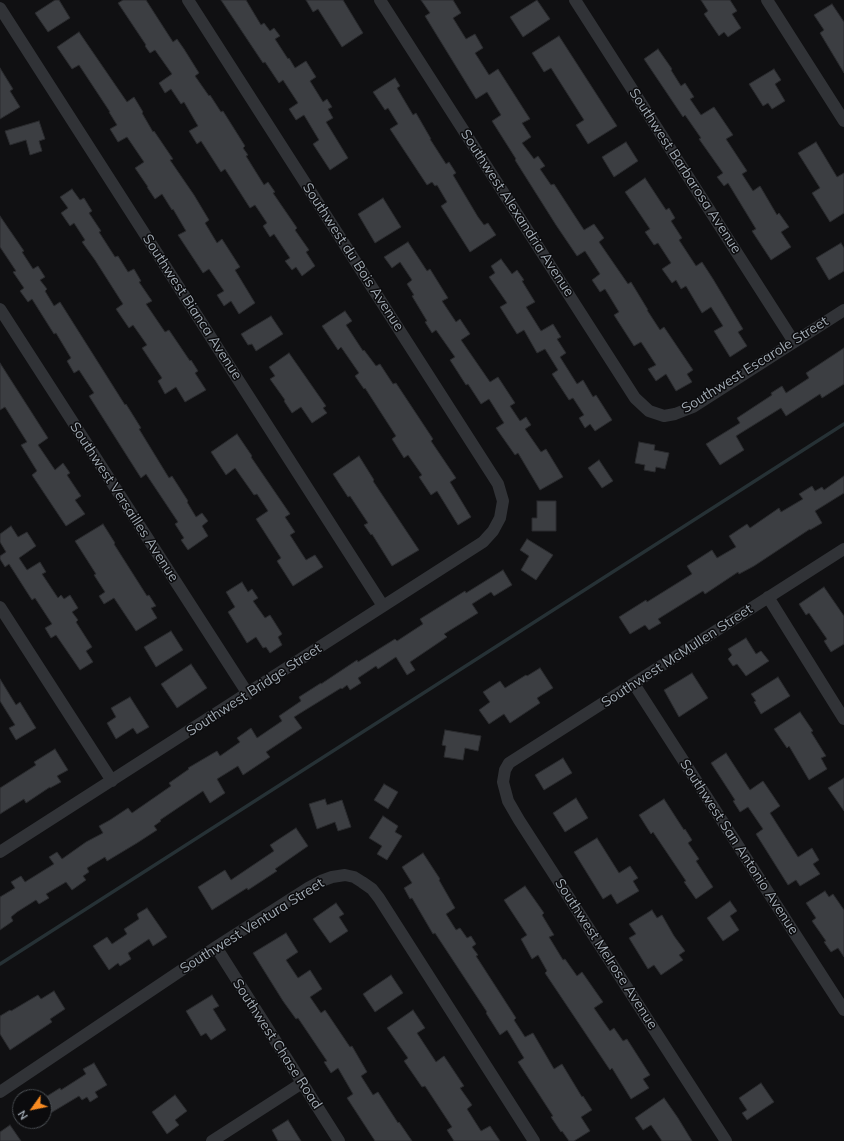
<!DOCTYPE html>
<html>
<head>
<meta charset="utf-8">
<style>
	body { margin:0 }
	#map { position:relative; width:844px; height:1141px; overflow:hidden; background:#101012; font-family:Mulish,sans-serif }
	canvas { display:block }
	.north { position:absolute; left:12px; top:1089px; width:40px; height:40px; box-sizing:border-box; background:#0b0b0d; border:1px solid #474b4f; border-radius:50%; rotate:237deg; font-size:11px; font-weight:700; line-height:16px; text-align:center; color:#a1aab3 }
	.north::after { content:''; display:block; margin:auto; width:14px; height:18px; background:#f88b22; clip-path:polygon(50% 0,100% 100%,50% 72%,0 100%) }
</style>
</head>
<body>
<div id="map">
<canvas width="844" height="1141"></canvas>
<div class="north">N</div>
</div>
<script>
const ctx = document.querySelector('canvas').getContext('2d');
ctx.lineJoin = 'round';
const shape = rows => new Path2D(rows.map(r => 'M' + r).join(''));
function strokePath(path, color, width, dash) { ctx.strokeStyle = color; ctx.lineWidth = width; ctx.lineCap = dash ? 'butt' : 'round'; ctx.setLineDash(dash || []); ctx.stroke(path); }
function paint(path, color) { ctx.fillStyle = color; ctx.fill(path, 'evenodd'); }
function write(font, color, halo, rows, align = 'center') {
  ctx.font = font + ' Mulish,sans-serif'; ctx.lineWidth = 3; ctx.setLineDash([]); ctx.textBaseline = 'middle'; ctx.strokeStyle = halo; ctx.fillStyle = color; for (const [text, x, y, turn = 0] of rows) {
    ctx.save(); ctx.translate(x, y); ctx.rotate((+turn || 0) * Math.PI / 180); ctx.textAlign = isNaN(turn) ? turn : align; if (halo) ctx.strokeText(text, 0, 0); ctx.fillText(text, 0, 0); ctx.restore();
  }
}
const stream = shape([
	[0,964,844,424]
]);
const building = shape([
	[55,0,59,0,70,18,48,32,35,13,55,0],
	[123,0,146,0,173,42,177,39,184,49,199,73,195,76,209,96,210,95,221,112,223,111,245,146,243,148,248,155,246,156,264,185,268,182,275,192,273,193,297,228,295,230,309,250,306,252,315,266,302,276,296,267,292,270,285,261,290,258,274,234,270,237,263,226,267,223,255,205,250,208,225,169,221,172,201,141,197,144,189,131,198,126,184,102,181,104,171,89,165,93,159,83,172,74,155,50,150,53,145,46,146,45,118,3,123,0],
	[221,0,246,0,261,25,264,23,270,31,274,28,280,36,275,39,288,59,289,58,295,68,306,61,316,77,310,81,323,102,327,99,332,107,328,109,333,118,326,122,348,158,330,170,313,144,319,140,304,115,296,120,289,109,298,103,283,80,279,83,265,62,263,63,221,0],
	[306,0,343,0,363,33,342,47,318,9,313,12,306,0],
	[421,0,453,0,461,13,453,18,466,39,475,34,483,48,475,53,489,75,498,69,530,119,522,123,531,137,522,143,534,159,538,156,545,166,540,169,551,185,554,184,584,230,594,224,604,238,599,242,628,284,631,282,648,310,647,310,660,330,664,327,693,370,687,374,692,382,676,391,666,374,656,381,648,369,656,365,641,342,634,346,614,315,619,312,605,289,600,292,592,280,600,274,585,251,577,256,556,225,515,160,516,159,492,121,501,115,487,92,476,99,425,16,430,13,421,0],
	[537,0,550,19,523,37,510,17,537,0],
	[701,0,730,0,737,11,732,14,741,28,728,37,724,32,719,36,704,14,708,11,701,0],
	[832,4,844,22,844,73,820,33,824,30,814,15,832,4],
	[79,32,127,102,134,97,143,112,142,113,153,132,154,131,173,159,170,160,194,195,209,220,205,223,217,243,222,239,240,267,235,270,255,303,239,314,231,301,224,306,217,295,224,291,209,269,203,273,178,235,186,231,173,209,172,210,162,194,155,199,147,187,148,187,135,168,144,162,127,137,118,142,110,129,117,125,109,112,110,112,79,65,72,69,57,47,79,32],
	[559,36,617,126,588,144,576,125,584,120,551,68,544,72,532,53,559,36],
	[658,49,672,69,671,70,681,86,685,83,694,97,690,99,701,115,714,107,733,135,726,139,747,171,742,174,753,191,760,186,777,215,779,213,789,227,781,232,791,247,771,260,752,231,756,229,728,183,724,186,717,177,723,173,699,139,701,138,685,115,683,117,644,59,658,49],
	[0,68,13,89,10,91,20,107,0,119,0,68],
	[774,69,781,80,775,84,785,101,772,109,768,103,763,106,749,84,774,69],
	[395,78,400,86,397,88,413,115,416,113,431,139,430,139,446,164,449,162,456,173,453,175,478,217,484,225,488,223,496,235,470,252,441,206,447,202,437,185,435,186,432,182,427,185,390,129,398,124,388,108,385,110,373,92,395,78],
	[39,121,45,139,39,141,42,151,30,155,26,140,10,145,5,131,39,121],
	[626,142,638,161,614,177,602,157,626,142],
	[816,142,837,177,844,173,844,213,830,222,812,193,820,188,798,153,816,142],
	[645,178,666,210,669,208,675,218,671,221,682,238,679,240,696,266,702,262,713,279,743,329,738,332,747,346,730,357,714,331,723,326,711,307,702,313,686,286,681,289,676,280,672,283,662,269,671,263,658,243,654,245,645,232,650,229,625,192,645,178],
	[72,189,80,200,84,198,92,211,89,213,101,231,99,232,115,257,118,256,128,272,134,269,141,281,139,282,152,301,146,304,165,332,169,330,190,361,191,360,198,371,195,373,206,390,185,402,176,387,165,394,158,381,162,378,142,348,147,345,133,325,129,328,116,309,123,304,95,260,82,242,85,240,74,223,70,226,61,213,68,208,60,197,72,189],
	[383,198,401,227,375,243,358,214,383,198],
	[0,216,24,251,22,252,33,269,38,266,45,277,40,280,47,289,45,291,54,306,60,302,125,405,126,404,141,428,139,429,169,478,172,476,188,501,187,502,196,517,202,513,208,521,202,526,208,536,188,550,181,540,184,538,175,524,178,522,146,474,141,478,89,396,94,393,79,370,74,373,67,361,71,358,56,333,54,334,32,299,28,302,20,291,24,288,13,272,16,271,0,247,0,216],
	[408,242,427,271,430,269,448,298,442,301,456,322,460,319,470,334,461,340,490,382,498,377,515,403,510,406,520,421,526,417,531,425,525,429,541,452,546,449,563,477,540,490,518,453,515,455,496,428,504,423,489,399,481,404,468,384,466,385,450,360,455,357,436,330,432,333,425,322,427,321,412,296,414,295,407,284,412,280,400,262,392,268,384,257,408,242],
	[841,243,844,248,844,271,829,280,816,258,841,243],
	[501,259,512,274,517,270,524,280,522,281,535,302,526,307,541,331,553,324,561,337,557,339,566,353,560,357,577,384,583,380,593,397,596,395,612,420,595,431,590,424,585,428,579,418,584,415,573,398,569,400,552,374,558,370,545,349,537,353,524,330,517,334,500,307,507,303,489,277,495,273,491,266,501,259],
	[345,311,352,321,346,325,363,351,364,350,376,366,380,364,393,384,396,383,433,439,431,441,456,478,450,482,471,517,458,525,437,491,431,495,419,477,422,475,408,455,404,458,392,439,396,436,365,388,364,389,355,376,359,373,341,347,338,350,322,326,345,311],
	[271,316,283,334,256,351,252,344,248,345,241,334,271,316],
	[844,348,844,384,822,398,820,394,786,416,781,408,736,436,744,450,720,465,706,444,740,423,737,418,772,395,771,393,782,386,786,393,809,378,806,373,844,348],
	[289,353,326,406,323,408,327,413,312,423,301,407,292,413,284,401,285,400,270,379,275,376,269,367,289,353],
	[0,363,48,438,38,445,55,470,63,463,70,473,67,475,81,496,75,500,85,514,66,526,32,475,37,471,21,445,27,442,5,407,0,410,0,363],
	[237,434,252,456,251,457,290,514,285,517,295,532,290,535,306,560,315,555,323,567,293,586,277,561,281,558,256,519,268,511,257,494,254,495,235,468,226,475,211,452,237,434],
	[639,442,655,445,654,450,669,453,665,469,656,467,655,472,644,470,645,465,635,463,639,442],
	[359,456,374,480,373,481,419,550,392,566,372,534,371,535,364,525,368,523,350,496,348,497,333,474,359,456],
	[599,460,613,481,602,488,588,468,599,460],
	[844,476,844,493,815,511,822,523,810,530,810,529,754,566,739,574,738,572,705,594,703,591,658,619,661,623,649,630,645,625,630,634,619,617,646,600,647,602,692,574,687,566,712,550,717,558,736,547,729,536,747,524,750,528,779,508,781,512,803,499,799,494,812,486,815,491,822,487,824,490,844,476],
	[537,501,556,501,556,531,532,531,532,518,537,518,537,501],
	[103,524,115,543,114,544,147,596,149,595,156,606,151,608,157,618,136,631,114,598,104,604,99,596,105,592,94,575,96,574,75,541,103,524],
	[11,526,18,537,27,532,36,546,19,558,27,570,40,562,46,572,42,574,58,598,61,595,64,599,70,595,78,608,72,612,78,620,76,622,92,647,86,651,93,662,80,670,56,635,51,638,45,628,52,624,35,598,32,600,9,564,5,567,0,559,0,556,6,552,0,542,0,534,11,526],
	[527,539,553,555,536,580,521,570,529,556,520,550,527,539],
	[503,570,512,585,494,596,491,592,472,604,478,613,444,634,447,637,410,662,415,670,407,675,396,657,378,669,376,666,358,678,361,683,350,690,347,685,342,689,341,688,294,717,302,728,266,752,270,757,243,775,238,766,217,779,225,793,210,803,203,791,160,820,161,821,154,826,157,830,137,843,107,861,105,857,87,868,89,872,83,876,86,880,72,890,66,882,46,894,49,898,39,904,36,900,17,912,11,917,13,921,0,930,0,897,15,888,11,882,21,876,25,882,54,864,49,857,57,852,62,859,86,842,103,833,99,826,110,820,128,808,132,813,171,786,169,783,189,769,188,768,217,751,220,756,240,742,237,738,251,728,257,738,282,721,279,716,301,701,299,697,321,683,321,684,357,660,358,662,395,639,397,641,423,624,420,619,465,591,466,593,503,570],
	[242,582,248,592,252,589,258,598,253,601,265,618,270,615,282,634,278,637,282,645,270,653,266,647,263,648,256,637,247,643,228,612,235,607,226,592,242,582],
	[824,587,844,616,844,644,831,652,824,641,827,639,809,613,806,615,799,604,824,587],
	[171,631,183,650,156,667,144,647,171,631],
	[746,638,756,654,761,651,769,661,746,676,737,664,733,666,728,659,732,655,728,649,746,638],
	[191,664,207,688,177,708,161,684,191,664],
	[540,668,553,688,537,698,540,703,510,723,504,714,489,724,479,710,490,702,483,692,500,681,505,688,526,675,527,676,540,668],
	[692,673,708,698,679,717,664,690,692,673],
	[778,677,790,696,761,714,754,702,756,701,751,694,778,677],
	[0,679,16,705,20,702,36,728,16,740,9,728,15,725,0,701,0,679],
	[130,697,149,727,137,734,133,728,116,739,107,723,116,717,111,708,130,697],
	[800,712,813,731,811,732,826,756,821,758,827,769,809,780,789,746,787,748,774,729,800,712],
	[445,730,481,736,478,751,465,748,463,760,444,757,446,746,442,745,445,730],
	[55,749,68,770,57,776,61,782,50,788,50,787,26,803,24,799,0,814,0,788,36,765,34,762,55,749],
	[726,753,750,790,763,781,780,806,770,813,798,857,812,848,819,860,813,864,820,874,800,886,796,880,788,885,756,834,763,829,748,807,740,812,733,801,735,800,711,763,726,753],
	[563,758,572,773,544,790,535,775,563,758],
	[844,778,844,811,828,788,844,778],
	[384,784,398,792,388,809,374,800,384,784],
	[576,798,588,818,565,832,553,813,576,798],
	[325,799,327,805,342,800,351,827,338,831,335,822,317,829,309,804,325,799],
	[664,799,684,830,685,829,692,840,688,843,699,859,696,861,713,887,696,899,684,882,686,881,653,832,651,834,639,815,664,799],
	[383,816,398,826,395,832,402,836,387,860,377,854,382,846,369,838,383,816],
	[296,828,308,846,275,869,277,871,248,890,247,888,212,910,198,887,225,870,231,880,274,851,270,845,296,828],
	[597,838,619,873,630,866,638,878,633,881,639,891,617,904,611,894,603,899,574,852,597,838],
	[423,853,440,879,439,880,455,908,446,914,456,930,460,928,467,938,471,936,476,944,472,947,478,955,476,956,516,1018,514,1020,525,1037,533,1033,554,1069,562,1064,582,1097,583,1096,592,1110,581,1117,590,1131,574,1141,569,1141,562,1131,561,1132,551,1117,553,1116,518,1062,524,1058,507,1030,500,1035,486,1013,487,1012,435,933,433,934,412,898,410,899,404,888,412,883,402,867,423,853],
	[525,886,544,913,542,915,554,935,549,937,563,960,565,959,577,976,582,972,603,1002,594,1008,610,1031,614,1028,623,1041,627,1039,650,1075,643,1079,649,1088,631,1099,612,1068,610,1070,545,973,547,971,538,955,532,959,521,939,527,935,504,900,525,886],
	[825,891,829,897,833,894,844,910,844,957,838,948,831,952,824,942,826,941,812,921,816,918,806,903,825,891],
	[730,901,737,911,730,916,739,930,723,941,707,918,730,901],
	[336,903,344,914,339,917,348,931,330,943,313,919,336,903],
	[147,908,167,937,153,946,149,939,128,953,131,959,120,966,118,963,109,970,93,946,107,937,112,944,127,934,124,929,139,919,137,914,147,908],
	[652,910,657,918,662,915,674,936,685,951,679,955,683,960,661,975,654,965,648,969,629,938,636,934,629,924,652,910],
	[286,933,298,952,286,960,298,978,310,970,322,989,310,997,321,1013,325,1010,350,1047,352,1046,367,1072,361,1076,373,1095,378,1092,398,1123,399,1122,412,1141,375,1141,347,1098,353,1094,338,1068,331,1073,324,1062,327,1061,298,1018,296,1019,283,1001,253,953,286,933],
	[391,975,403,993,375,1012,363,994,391,975],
	[54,991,65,1009,50,1019,52,1022,10,1050,0,1034,0,1016,10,1010,11,1011,38,995,41,999,54,991],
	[212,995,219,1006,213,1009,226,1030,211,1040,206,1033,201,1036,186,1011,212,995],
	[413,1010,425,1028,417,1033,436,1062,444,1056,464,1086,460,1088,472,1105,467,1109,481,1131,490,1126,500,1141,454,1141,447,1130,452,1127,425,1086,422,1087,404,1061,408,1058,387,1028,413,1010],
	[94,1063,107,1085,95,1092,98,1097,90,1102,87,1097,82,1100,79,1096,44,1117,44,1098,60,1088,61,1090,86,1074,83,1069,94,1063],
	[761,1083,774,1102,747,1120,742,1113,747,1110,739,1098,761,1083],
	[175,1095,187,1111,175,1120,179,1125,167,1134,152,1112,175,1095],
	[664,1098,678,1118,692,1141,662,1141,651,1125,643,1130,635,1118,664,1098],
	[288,1120,301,1141,278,1141,272,1130,288,1120],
	[10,1125,21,1141,0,1141,0,1132,10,1125]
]);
const minor = shape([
	[380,0,635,398,649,411,664,416,675,414,693,407,844,310],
	[575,0,794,342],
	[767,0,844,121],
	[0,8,383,606],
	[0,309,248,694],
	[768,597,844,719],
	[0,607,112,781],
	[634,684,844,1010],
	[0,852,483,542,493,531,500,518,503,501,498,484,188,0],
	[216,947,339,1141],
	[0,1092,216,947,308,888,321,881,332,877,345,875,354,877,362,882,372,889,379,898,534,1141],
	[212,1141,302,1083],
	[726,1141,519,820,508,801,503,782,505,770,509,763,844,549]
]);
const streetNames = [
	["Southwest Barbarosa Avenue",685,171,57],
	["Southwest Alexandria Avenue",517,213,57],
	["Southwest du Bois Avenue",353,257,57],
	["Southwest Bianca Avenue",192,307,57],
	["Southwest Escarole Street",755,365,-32],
	["Southwest Versailles Avenue",124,502,57],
	["Southwest McMullen Street",677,656,-33],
	["Southwest Bridge Street",254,690,-33],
	["Southwest San Antonio Avenue",739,847,57],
	["Southwest Ventura Street",252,926,-32],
	["Southwest Melrose Avenue",606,954,57],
	["Southwest Chase Road",277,1044,57]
];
strokePath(stream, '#263135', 3.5);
paint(building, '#3c3e42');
strokePath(building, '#2a2b2e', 1);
strokePath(minor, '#313337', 12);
write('14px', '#a1aab3', '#0b0b0d', streetNames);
</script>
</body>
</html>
